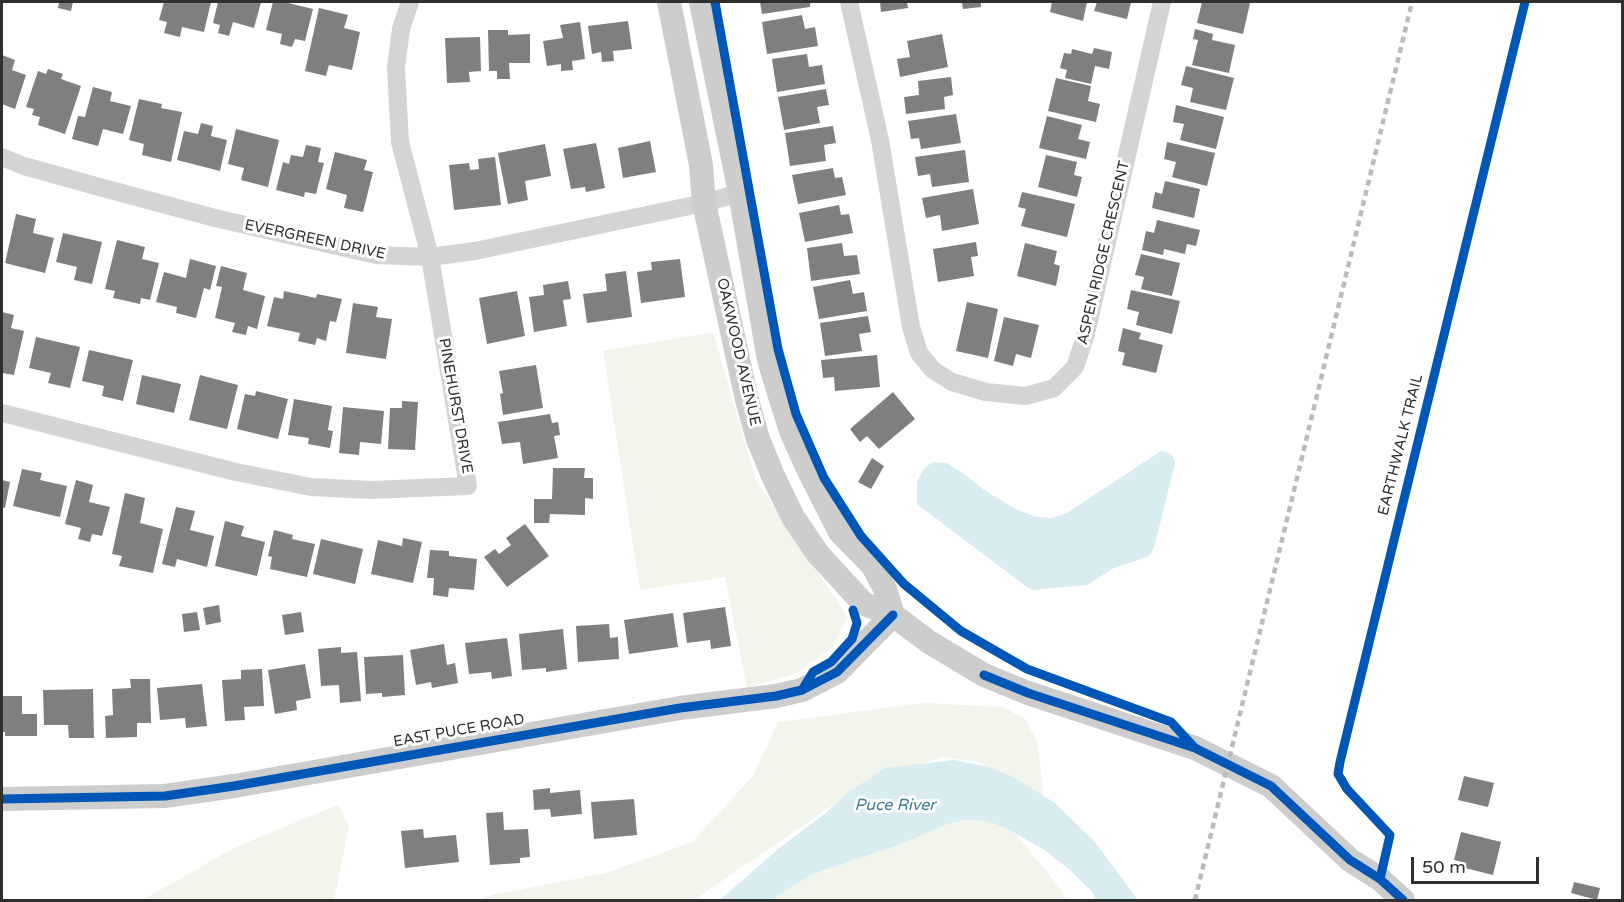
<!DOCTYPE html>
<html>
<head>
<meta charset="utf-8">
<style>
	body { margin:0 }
	#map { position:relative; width:1624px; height:902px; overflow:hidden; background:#fff; font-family:"Varela Round",sans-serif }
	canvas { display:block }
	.frame { position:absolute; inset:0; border:3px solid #2f2f2f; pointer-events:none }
	.scale { position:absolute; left:1411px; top:857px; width:128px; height:27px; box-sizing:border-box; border:3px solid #2f2f2f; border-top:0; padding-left:8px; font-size:18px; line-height:21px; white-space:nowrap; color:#2f2f2f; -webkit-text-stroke:4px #fff; paint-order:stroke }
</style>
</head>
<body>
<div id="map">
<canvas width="1624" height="902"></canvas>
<div class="frame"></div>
<div class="scale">50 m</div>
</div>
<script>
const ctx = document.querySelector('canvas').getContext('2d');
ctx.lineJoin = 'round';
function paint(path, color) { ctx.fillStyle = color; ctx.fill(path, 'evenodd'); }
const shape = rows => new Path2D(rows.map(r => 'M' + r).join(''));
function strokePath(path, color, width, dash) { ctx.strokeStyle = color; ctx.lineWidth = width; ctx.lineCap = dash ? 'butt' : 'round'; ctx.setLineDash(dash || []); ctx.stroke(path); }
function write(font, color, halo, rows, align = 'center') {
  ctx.font = font + ' "Varela Round",sans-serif'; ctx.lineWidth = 6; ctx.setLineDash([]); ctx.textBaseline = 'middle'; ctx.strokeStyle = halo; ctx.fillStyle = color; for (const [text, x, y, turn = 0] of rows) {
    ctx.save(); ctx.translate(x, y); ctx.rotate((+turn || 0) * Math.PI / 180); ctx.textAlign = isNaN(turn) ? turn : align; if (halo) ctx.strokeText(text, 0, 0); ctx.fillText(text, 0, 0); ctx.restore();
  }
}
const green = shape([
	[713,332,756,480,848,617,833,647,797,673,747,688,725,577,640,590,603,351],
	[924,703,1003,707,1025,719,1037,741,1046,809,980,762,942,757,858,788,694,900,479,900,492,895,606,873,692,842,753,776,778,722],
	[338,805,349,826,334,900,142,900,238,846],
	[994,806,1069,900,757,900,770,889]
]);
const water = shape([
	[1161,451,1167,452,1173,456,1175,463,1154,548,1149,556,1114,568,1087,585,1033,590,1027,587,917,504,917,482,924,468,933,462,946,463,963,473,984,490,1014,508,1036,517,1052,518,1067,513],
	[954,760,989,767,1013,777,1055,803,1095,842,1138,900,1097,900,1091,891,1071,871,1046,851,1006,828,987,821,966,820,947,824,901,844,812,874,771,900,720,900,778,849,827,812,846,794,885,768]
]);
const building = shape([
	[59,2,73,2,71,11,58,8],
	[164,2,211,2,204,32,182,27,180,37,164,33,167,22,159,20],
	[218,2,261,2,254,28,233,22,229,36,218,33,220,25,213,23],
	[273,2,284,2,313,9,305,41,295,39,292,47,280,44,282,34,266,30],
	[760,2,810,2,810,7,762,14],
	[880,2,907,2,908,8,881,12],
	[962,2,981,2,981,7,963,9],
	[1052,2,1087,2,1083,21,1050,12],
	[1097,2,1131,2,1127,19,1094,11],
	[1202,2,1250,3,1243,34,1197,23],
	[319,8,348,15,344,28,360,32,352,70,329,65,326,76,305,71],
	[802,15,805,29,815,27,818,46,767,54,762,22],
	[628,21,632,49,613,51,614,61,602,62,601,52,592,54,588,26],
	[580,22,585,59,572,61,573,70,561,71,561,64,547,66,543,41,563,38,560,25],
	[1195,29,1213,34,1212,40,1235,45,1229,73,1192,65,1198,40,1193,39],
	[488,30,508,30,508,35,530,34,530,63,509,63,510,79,497,79,497,71,489,71],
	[942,34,948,67,900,77,897,59,910,57,907,41],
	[480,37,481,71,469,72,470,82,447,83,445,38],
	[1094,48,1112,52,1109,69,1095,66,1091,84,1065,78,1067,70,1060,68,1064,53,1071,54,1072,49,1092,54],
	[807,54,809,67,822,65,825,84,777,92,772,59],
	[2,55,15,60,12,70,26,75,15,109,2,104],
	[1186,66,1234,78,1226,110,1190,102,1193,88,1181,85],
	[48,69,63,74,61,79,81,86,65,134,38,125,40,117,32,115,34,109,26,107,38,71,46,74],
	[951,77,953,95,944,97,945,109,906,114,904,97,919,95,918,81],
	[1056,78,1091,86,1088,101,1100,104,1096,122,1048,111],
	[93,87,112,92,110,101,131,106,123,134,103,129,98,146,72,139,78,116,85,117],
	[826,89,829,105,817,107,820,123,784,130,778,97],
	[139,99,162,104,161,108,182,112,171,162,142,155,144,144,129,140],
	[1176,105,1224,117,1216,149,1180,140,1184,124,1173,122],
	[956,114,961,143,921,149,919,138,911,139,908,121],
	[1047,116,1082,125,1078,139,1090,142,1086,159,1039,148],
	[201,123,213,126,211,136,227,140,220,171,177,160,184,131,198,134],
	[833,126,836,143,824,145,826,161,790,166,785,133],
	[236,129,279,140,268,187,241,180,244,168,228,164],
	[650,141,656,172,623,178,618,148],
	[1167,142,1215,153,1207,186,1172,177,1176,162,1164,159],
	[596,143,605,188,586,192,585,187,571,189,563,149],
	[545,144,551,176,525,181,528,200,508,204,498,153],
	[306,145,321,148,318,162,324,163,316,194,305,192,304,197,276,190,283,162,289,164,291,155,303,157],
	[965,150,969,182,932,187,930,174,918,176,915,157],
	[335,152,367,160,364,170,373,172,363,212,344,208,347,195,326,189],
	[1046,155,1077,162,1074,175,1082,177,1077,197,1038,187],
	[495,157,501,205,454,210,449,165,469,163,470,170,479,169,478,159],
	[833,168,835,178,842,177,846,195,798,204,792,175],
	[1165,181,1200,189,1194,218,1152,208,1155,192,1162,194],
	[973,189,979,224,942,231,940,215,926,218,922,198],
	[1022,192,1075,204,1067,237,1021,226,1026,209,1018,207],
	[839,205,841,215,849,214,853,233,805,242,799,213],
	[16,214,36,219,33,233,54,238,45,273,5,263],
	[1157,220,1200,230,1196,246,1187,244,1185,254,1164,249,1163,255,1142,250,1146,231,1154,233],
	[63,233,102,242,92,284,74,280,77,267,56,262],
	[117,240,145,247,142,259,159,263,150,300,141,298,140,304,113,298,115,291,105,289],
	[976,242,978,256,971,257,974,276,938,282,933,249],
	[842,243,844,256,857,255,860,274,811,281,807,248],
	[1025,243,1057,251,1054,264,1060,266,1056,286,1017,276],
	[1141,254,1180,263,1172,296,1141,289,1144,277,1135,275],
	[190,259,216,266,210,290,204,288,196,318,176,313,177,307,156,302,164,272,186,278],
	[680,259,685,297,641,303,637,272,652,270,651,262],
	[221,266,247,273,243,290,265,296,257,329,248,326,246,335,232,332,235,323,215,318,222,287,216,286],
	[626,271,632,317,587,323,583,294,607,291,605,274],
	[850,280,853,294,864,292,867,311,819,319,813,287],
	[568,281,571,299,563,300,567,326,534,332,529,297,544,295,543,285],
	[1131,290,1180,301,1172,334,1136,325,1139,312,1127,309],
	[284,291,316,298,317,294,342,299,336,322,330,321,326,341,317,338,315,345,298,341,300,333,267,326,274,297,283,299],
	[517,291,525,336,487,344,479,298],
	[967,302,998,309,988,358,956,351],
	[353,303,378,307,376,317,392,319,386,359,346,353],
	[2,312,14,315,11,328,24,331,14,375,2,373],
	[868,316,871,332,859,334,862,351,825,356,820,323],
	[1004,317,1039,325,1031,358,1016,354,1013,366,994,361],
	[1123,328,1141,333,1139,339,1163,345,1156,373,1122,365,1125,353,1118,351],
	[36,337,80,347,70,388,48,383,51,373,29,368],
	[89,350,133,360,123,401,102,396,104,386,82,381],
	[877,355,880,387,835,391,834,377,823,378,821,360],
	[536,365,543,408,503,415,500,394,503,393,499,371],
	[142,375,181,384,174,413,136,404],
	[200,375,238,385,227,429,189,420],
	[256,391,288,399,278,439,237,429,245,394,255,396],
	[893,392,915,419,879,449,867,436,860,442,850,429],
	[294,399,332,406,328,430,333,431,330,448,308,444,309,438,288,435],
	[402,401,418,402,415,450,388,449,390,408,402,408],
	[343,407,384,411,381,444,360,442,359,455,339,453],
	[550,414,552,423,558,422,560,435,554,436,558,458,523,464,520,442,502,444,498,422],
	[872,458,884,466,871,489,858,482],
	[553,468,585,468,584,478,593,478,593,499,585,498,585,515,550,514,549,523,534,523,534,499,552,499],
	[22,469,42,473,40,480,67,486,60,517,13,506],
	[2,480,10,482,5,508,2,507],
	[76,480,93,485,89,502,110,507,102,536,92,534,90,542,78,539,81,528,65,524],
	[125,493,145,498,140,523,163,529,153,573,119,566,122,556,112,554],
	[176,507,195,511,190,530,214,536,207,567,177,559,175,567,162,564],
	[225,521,244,526,241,536,265,542,257,576,215,566],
	[525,524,549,556,507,587,484,557,495,549,499,554,511,545,506,538],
	[274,530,293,535,292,539,315,544,307,577,270,569,272,557,268,556],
	[403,538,422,542,413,583,371,574,378,540,402,546],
	[321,539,363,549,355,584,313,574],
	[430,550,449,551,449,556,477,559,474,590,449,588,448,597,433,595,434,578,427,578],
	[219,605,221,622,206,625,203,608],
	[725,607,731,646,711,649,710,640,687,643,683,613],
	[197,612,200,630,184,632,182,614],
	[301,612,304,632,285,635,282,615],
	[673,613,678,647,629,654,624,620],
	[609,624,610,638,618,637,619,659,578,662,576,626],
	[563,629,567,669,546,672,546,668,522,670,519,634],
	[507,638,512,676,492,679,491,672,469,674,465,643],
	[444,644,447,665,455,663,458,683,432,688,431,682,416,685,410,650],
	[341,647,341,653,357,652,361,701,340,703,339,685,321,686,318,649],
	[403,655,405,695,382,697,382,693,366,694,364,657],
	[305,664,311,698,296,701,297,710,275,714,268,670],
	[262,669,264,706,244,707,245,720,225,721,222,680,241,679,241,670],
	[130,679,150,679,151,723,137,723,137,737,106,738,105,716,113,715,112,689,131,688],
	[202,684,207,726,186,728,185,718,160,720,157,688],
	[93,689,94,738,69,738,68,725,44,725,43,690],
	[2,696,22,696,22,714,37,714,37,736,5,736,5,732,2,732],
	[1464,776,1494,783,1488,807,1458,800],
	[550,788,550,793,580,790,582,814,551,817,550,809,534,810,533,790],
	[634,799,637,835,594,839,591,802],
	[503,812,504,830,528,829,530,857,520,858,520,863,490,865,486,813],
	[423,829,424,838,456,835,459,862,405,868,401,831],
	[1461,832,1501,842,1493,875,1465,868,1466,863,1454,860],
	[1574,882,1600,888,1597,900,1571,893]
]);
const street = shape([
	[849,2,880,140,911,327,919,353,933,370,952,382,986,392,1026,396,1054,388,1075,367,1086,334,1162,2],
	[2,157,24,166,103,188,215,218,376,255,430,257,475,251,704,203,740,193],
	[2,413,236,472,311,487,371,490,468,486,430,257,400,142,396,67,401,29,410,2]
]);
const secondary = shape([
	[669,2,701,165,704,203,747,400,758,439,773,476,793,517,818,554,864,604,893,615,929,642,984,675,1028,693,1195,748,1271,786,1350,860,1380,879,1403,900],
	[701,2,740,193,769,360,779,393,791,431,809,471,840,532,873,566,885,589,893,615],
	[2,799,165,796,234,786,680,708,776,696,802,690,837,672,893,615]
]);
const rail = shape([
	[1195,900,1412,2]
]);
const cycleway = shape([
	[715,2,778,349,796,414,824,478,861,536,904,584,961,631,1027,669,1171,722,1195,748],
	[984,675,1028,693,1195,748,1271,786,1350,860,1380,879,1403,900],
	[802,690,813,672,831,662,852,639,857,623,853,610],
	[2,799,165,796,234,786,680,708,776,696,802,690,837,672,893,615],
	[1380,879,1390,835,1347,789,1338,774,1340,762,1525,2]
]);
const streetNames = [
	["EVERGREEN DRIVE",315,240,12],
	["ASPEN RIDGE CRESCENT",1104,253,-77],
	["OAKWOOD AVENUE",738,352,77],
	["PINEHURST DRIVE",455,406,80],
	["EARTHWALK TRAIL",1401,445,-76],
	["EAST PUCE ROAD",459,731,-10]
];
const waterNames = [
	["Puce River",895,806]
];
paint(green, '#f2f5ec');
paint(water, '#d8ecf2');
paint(building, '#7f7f7f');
strokePath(street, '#d4d4d4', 18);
strokePath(secondary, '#cdcdcd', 24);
strokePath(rail, '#bbb', 4.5, [6, 4.5]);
strokePath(cycleway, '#0057b8', 9);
write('15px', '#2f2f2f', '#fff', streetNames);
write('italic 16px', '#3c7f91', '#fff', waterNames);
</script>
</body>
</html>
